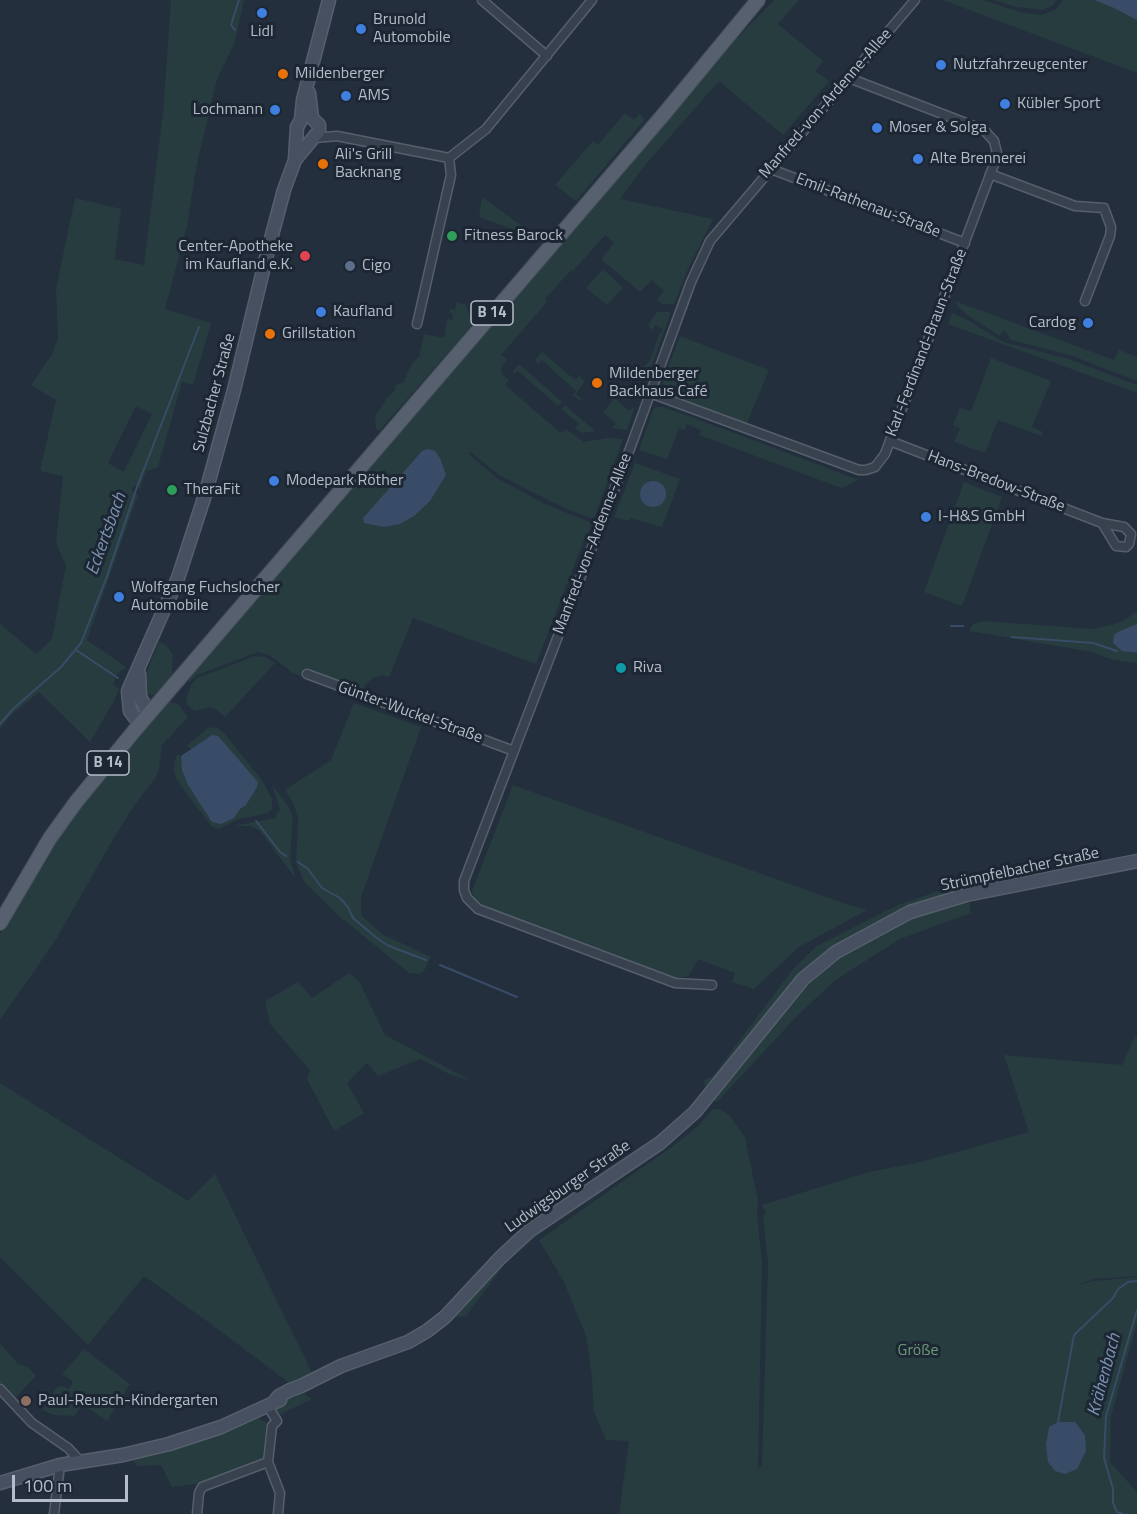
<!DOCTYPE html>
<html>
<head>
<meta charset="utf-8">
<style>
	body { margin:0 }
	#map { position:relative; width:1137px; height:1514px; overflow:hidden; background:#242f3e; font-family:"Titillium Web",sans-serif }
	canvas { display:block }
	.scale { position:absolute; left:12px; top:1475px; width:116px; height:27px; box-sizing:border-box; border:3px solid #b4bcc9; border-top:0; padding-left:8px; font-size:18px; line-height:21px; white-space:nowrap; color:#b4bcc9; -webkit-text-stroke:4px #1d2633; paint-order:stroke }
</style>
</head>
<body>
<div id="map">
<canvas width="1137" height="1514"></canvas>
<div class="scale">100 m</div>
</div>
<script>
const ctx = document.querySelector('canvas').getContext('2d');
ctx.lineJoin = 'round';
function paint(path, color) { ctx.fillStyle = color; ctx.fill(path, 'evenodd'); }
const shape = rows => new Path2D(rows.map(r => 'M' + r).join(''));
function strokePath(path, color, width, dash) { ctx.strokeStyle = color; ctx.lineWidth = width; ctx.lineCap = dash ? 'butt' : 'round'; ctx.setLineDash(dash || []); ctx.stroke(path); }
function write(font, color, halo, rows, align = 'center') {
  ctx.font = font + ' "Titillium Web",sans-serif'; ctx.lineWidth = 6; ctx.setLineDash([]); ctx.textBaseline = 'middle'; ctx.strokeStyle = halo; ctx.fillStyle = color; for (const [text, x, y, turn = 0] of rows) {
    ctx.save(); ctx.translate(x, y); ctx.rotate((+turn || 0) * Math.PI / 180); ctx.textAlign = isNaN(turn) ? turn : align; if (halo) ctx.strokeText(text, 0, 0); ctx.fillText(text, 0, 0); ctx.restore();
  }
}
const green = shape([
	[166,0,244,0,235,42,217,79,196,168,187,226,165,309,211,323,193,385,182,382,158,467,146,471,140,489,134,485,132,491,138,495,87,640,126,667,117,674,113,685,119,689,114,701,90,742,39,692,11,715,0,729,0,624,36,654,52,639,66,565,56,543,63,476,40,471,56,400,31,385,51,356,58,339,56,289,75,198,121,209,115,259,144,265,163,113,171,1],
	[136,406,152,414,124,472,108,463],
	[774,0,799,0,778,24,823,61,815,71,829,81,783,135,719,81,645,165,620,199,713,219,688,269,674,304,662,304,657,300,664,291,652,280,641,291,639,291,603,261,602,258,614,243,605,235,573,271,571,270,545,299,547,302,501,355,507,359,501,368,502,374,509,380,505,385,561,433,566,429,584,442,607,438,623,439,594,519,569,510,524,488,499,475,471,452,469,454,497,478,547,505,592,523,588,534,586,535,536,664,413,618,389,677,381,675,373,678,367,683,362,690,308,670,305,678,293,673,269,655,258,652,197,675,190,682,188,680,721,55],
	[428,449,363,518,422,451],
	[943,0,983,0,1020,12,1041,15,1055,10,1063,0,1137,0,1137,73],
	[993,0,1057,0,1052,6,1043,10,1017,7],
	[625,113,634,120,640,114,645,119,576,201,555,185,593,141,598,145],
	[482,197,529,231,542,240,479,217],
	[603,269,623,288,607,305,586,288],
	[955,301,1114,360,1119,350,1137,357,1137,381,1070,355,1015,341,1009,339,1009,335,1003,330,1000,336,970,317,957,306],
	[457,302,466,305,473,324,379,431,376,429,375,416,387,398,395,390,395,386,400,383,403,383,413,362,419,357,424,334,444,338,447,319,452,320,453,314,449,313,450,309,455,310],
	[657,312,671,312,649,374,643,372,642,369,649,362,659,335,663,330,656,325,652,330,648,325],
	[952,313,968,320,1003,342,1069,359,1137,385,1137,393,948,324],
	[680,336,769,370,747,423,668,394,663,383,664,378],
	[542,352,575,380,579,376,585,381,576,394,582,399,580,401,573,395,576,391,542,360,538,364,535,360],
	[991,358,1051,381,1032,427,1043,432,1041,436,998,420,985,453,954,442,960,428,953,425,960,408,971,411],
	[519,364,562,402,558,406,518,371,514,374,513,371],
	[616,392,618,393,614,398,629,411,635,407,627,430,612,428,616,424,603,412,613,400,610,398],
	[565,405,595,431,582,433,575,428,579,424,561,409],
	[657,407,663,407,683,414,859,480,841,488,699,435,701,430,687,424,685,430,679,428,667,459,639,450,654,408],
	[635,463,680,479,662,527,631,518,629,521,614,517],
	[964,482,1002,497,962,606,924,592],
	[1137,611,1137,624,1129,628,1130,653,1137,653,1137,663,1113,660,1092,652,969,631,973,624,982,621,1094,629,1122,622],
	[159,642,166,645,173,655,172,672,174,675,157,695,146,695,144,693,141,685],
	[255,656,265,657,275,663,225,717,216,709,210,707,194,711,187,704,186,700,191,685,197,678],
	[169,701,179,705,188,717,162,745,159,769,155,778,132,809,111,843,55,941,0,1020,0,934,27,886,68,822],
	[354,703,421,727,361,897,361,915,382,934,431,957,424,971,419,974,409,973,339,916,305,883,296,863,298,818,294,804,285,790,331,760],
	[217,727,223,732,262,780,272,799,272,809,268,813,239,819,219,829,212,827,190,798,177,780,174,771,175,759,178,754,183,759,182,770,234,818,240,809,208,737,192,750,187,746,208,728],
	[272,785,287,804,293,818,290,859,296,879,260,831,251,826,234,826,275,818,280,809],
	[513,785,846,904,867,910,799,947,754,989,732,982,735,973,698,959,689,976,676,978,485,907,474,898,472,891],
	[968,881,970,890,826,955,714,1085,710,1083,705,1087,704,1080,713,1076,794,968,817,946,898,905],
	[969,898,971,913,900,939,834,981,797,1016,717,1102,714,1101,713,1098,787,1005,820,968,906,919],
	[349,973,359,981,385,1035,470,1080,451,1075,420,1059,378,1076,367,1063,347,1083,364,1113,334,1131,307,1079,310,1070,270,1024,265,1001,298,982,312,998],
	[1135,1036,1137,1037,1137,1276,1094,1279,1077,1285,1094,1281,1137,1277,1137,1323,1111,1416,1110,1462,1137,1492,1137,1514,619,1514,629,1441,606,1440,594,1412,592,1377,586,1336,564,1282,539,1240,673,1146,699,1125,713,1109,720,1109,729,1115,745,1137,758,1201,757,1215,762,1262,758,1469,762,1466,768,1264,763,1217,766,1213,762,1205,869,1172,916,1163,1029,1132,1004,1055,1122,1065],
	[0,1083,188,1201,215,1174,313,1375,292,1385,211,1324,144,1276,88,1345,0,1257],
	[602,1185,605,1190,538,1235,505,1264,466,1316,450,1318,505,1255],
	[0,1343,18,1364,28,1367,36,1376,14,1399,0,1385],
	[84,1349,130,1384,107,1421,83,1405,74,1416,54,1415,42,1410,57,1387,63,1386,69,1389,73,1382,62,1374],
	[302,1392,312,1399,279,1415,274,1412,279,1404],
	[257,1418,266,1422,267,1425,262,1461,195,1484,172,1487,161,1465,137,1466,133,1460,211,1437]
]);
const water = shape([
	[1094,0,1137,0,1137,20,1112,7],
	[428,449,435,451,440,458,446,475,430,501,414,516,400,524,384,527,364,523,363,518,422,451],
	'640 494a13 13 0 1 1 26 0a13 13 0 1 1-26 0Z',
	[1137,624,1137,653,1122,651,1113,643,1114,635,1118,632],
	[212,735,218,736,258,782,257,787,246,805,240,809,234,818,221,824,212,822,188,785,182,770,181,756],
	[1058,1422,1075,1422,1085,1435,1086,1451,1077,1469,1065,1474,1055,1471,1048,1462,1046,1444,1049,1427]
]);
const stream = shape([
	[235,30,231,25,239,0],
	[951,626,963,626],
	[1012,637,1093,643,1117,651],
	[76,650,118,678],
	[0,724,13,709,61,667,81,643,106,579,137,487,199,327],
	[256,821,281,853,286,856],
	[298,862,308,869,322,888,340,898,348,907,353,918,378,939,389,946,426,960],
	[440,965,517,997],
	[1058,1422,1074,1335,1113,1298,1118,1289,1128,1282,1137,1281],
	[1123,1514,1117,1512,1113,1503,1113,1489,1104,1458,1106,1416,1137,1310]
]);
const street = shape([
	[482,0,547,56],
	[315,138,337,136,449,158,486,129,592,0],
	[771,169,965,243],
	[990,174,1075,206,1104,208,1111,227,1110,236,1085,301],
	[417,324,451,175,449,158],
	[650,393,859,470,866,470,875,467,885,454,996,159,997,153,994,141,984,130,849,78],
	[890,441,1102,523,1124,527,1131,534,1129,544,1126,547,1116,546,1102,523],
	[307,674,514,751],
	[712,985,675,983,478,909,467,898,464,890,464,881,631,446,691,282,710,241,915,0],
	[0,1389,32,1423,68,1448,80,1461],
	[267,1405,277,1421,272,1426,268,1462,280,1493,278,1514],
	[54,1514,60,1465],
	[197,1514,199,1493,202,1487,268,1462]
]);
const secondary = shape([
	[295,160,319,131,319,125,312,118,309,93],
	[139,674,140,697,149,713],
	[140,725,130,711,128,691,178,578,205,495,234,390,268,250,284,190,295,160,297,127,301,120,303,100,329,0],
	[275,1401,279,1396,290,1390,301,1386,341,1366,408,1342,427,1331,445,1317,499,1259,529,1231,660,1143,695,1112,803,979,836,952,910,912,966,895,1137,861],
	[0,1483,60,1465,123,1455,169,1444,221,1427,280,1400]
]);
const primary = shape([
	[0,923,50,838,76,802,135,730,664,114,758,0]
]);
const markers = [
	[262,13,6,"#3f7fe0"],
	[361,29,6,"#3f7fe0"],
	[941,65,6,"#3f7fe0"],
	[283,74,6,"#e8710a"],
	[346,96,6,"#3f7fe0"],
	[1005,104,6,"#3f7fe0"],
	[275,110,6,"#3f7fe0"],
	[877,128,6,"#3f7fe0"],
	[918,159,6,"#3f7fe0"],
	[323,164,6,"#e8710a"],
	[452,236,6,"#2e9e5b"],
	[305,256,6,"#e0444e"],
	[350,266,6,"#5c6f8a"],
	[321,312,6,"#3f7fe0"],
	[1088,323,6,"#3f7fe0"],
	[270,334,6,"#e8710a"],
	[597,383,6,"#e8710a"],
	[274,481,6,"#3f7fe0"],
	[172,490,6,"#2e9e5b"],
	[926,517,6,"#3f7fe0"],
	[119,597,6,"#3f7fe0"],
	[621,668,6,"#0f9aa8"],
	[26,1401,6,"#8d6e63"]
];
const shields = [
	[492,313,42],
	[108,763,42]
];
const shieldNames = [
	["B 14",492,313],
	["B 14",108,763]
];
const poiNames = [
	["Brunold",373,20],
	["Automobile",373,38],
	["Lidl",262,32,"center"],
	["Nutzfahrzeugcenter",953,65],
	["Mildenberger",295,74],
	["AMS",358,96],
	["Kübler Sport",1017,104],
	["Lochmann",263,110,"right"],
	["Moser & Solga",889,128],
	["Ali's Grill",335,155],
	["Backnang",335,173],
	["Alte Brennerei",930,159],
	["Fitness Barock",464,236],
	["Center-Apotheke",293,247,"right"],
	["im Kaufland e.K.",293,265,"right"],
	["Cigo",362,266],
	["Kaufland",333,312],
	["Cardog",1076,323,"right"],
	["Grillstation",282,334],
	["Mildenberger",609,374],
	["Backhaus Café",609,392],
	["Modepark Röther",286,481],
	["TheraFit",184,490],
	["I-H&S GmbH",938,517],
	["Wolfgang Fuchslocher",131,588],
	["Automobile",131,606],
	["Riva",633,668],
	["Paul-Reusch-Kindergarten",38,1401]
];
const streetNames = [
	["Manfred-von-Ardenne-Allee",826,104,-49],
	["Emil-Rathenau-Straße",868,206,21],
	["Karl-Ferdinand-Braun-Straße",927,343,-69],
	["Sulzbacher Straße",215,393,-75],
	["Hans-Bredow-Straße",996,482,21],
	["Manfred-von-Ardenne-Allee",593,544,-69],
	["Günter-Wuckel-Straße",410,713,20],
	["Strümpfelbacher Straße",1020,870,-12],
	["Ludwigsburger Straße",568,1187,-35]
];
const parkNames = [
	["Größe",918,1351]
];
const waterNames = [
	["Eckertsbach",107,534,-70],
	["Krähenbach",1105,1375,-75]
];
paint(green, '#263c3f');
paint(water, '#394c67');
strokePath(stream, '#394c67', 2);
strokePath(street, '#565f6c', 11);
strokePath(secondary, '#565f6c', 15);
strokePath(primary, '#414a57', 16);
strokePath(street, '#38414e', 8);
strokePath(secondary, '#465061', 12);
strokePath(primary, '#56606e', 14);
for (const [x, y, r, color] of markers) { const dot = new Path2D(); dot.arc(x, y, r, 0, 2 * Math.PI); ctx.fillStyle = color; ctx.fill(dot); strokePath(dot, '#1d2633', 2); }
for (const [x, y, w] of shields) { const box = new Path2D(); box.roundRect(x - w / 2, y - 12, w, 24, 4.5); ctx.fillStyle = '#1d2633'; ctx.fill(box); strokePath(box, '#b4bcc9', 1.5); }
write('bold 15px', '#b4bcc9', null, shieldNames);
write('16px', '#b4bcc9', '#1d2633', poiNames, 'left');
write('16px', '#b4bcc9', '#1d2633', streetNames);
write('16px', '#6b9a76', '#1d2633', parkNames);
write('italic 18px', '#7c92b1', '#1d2633', waterNames);
</script>
</body>
</html>
